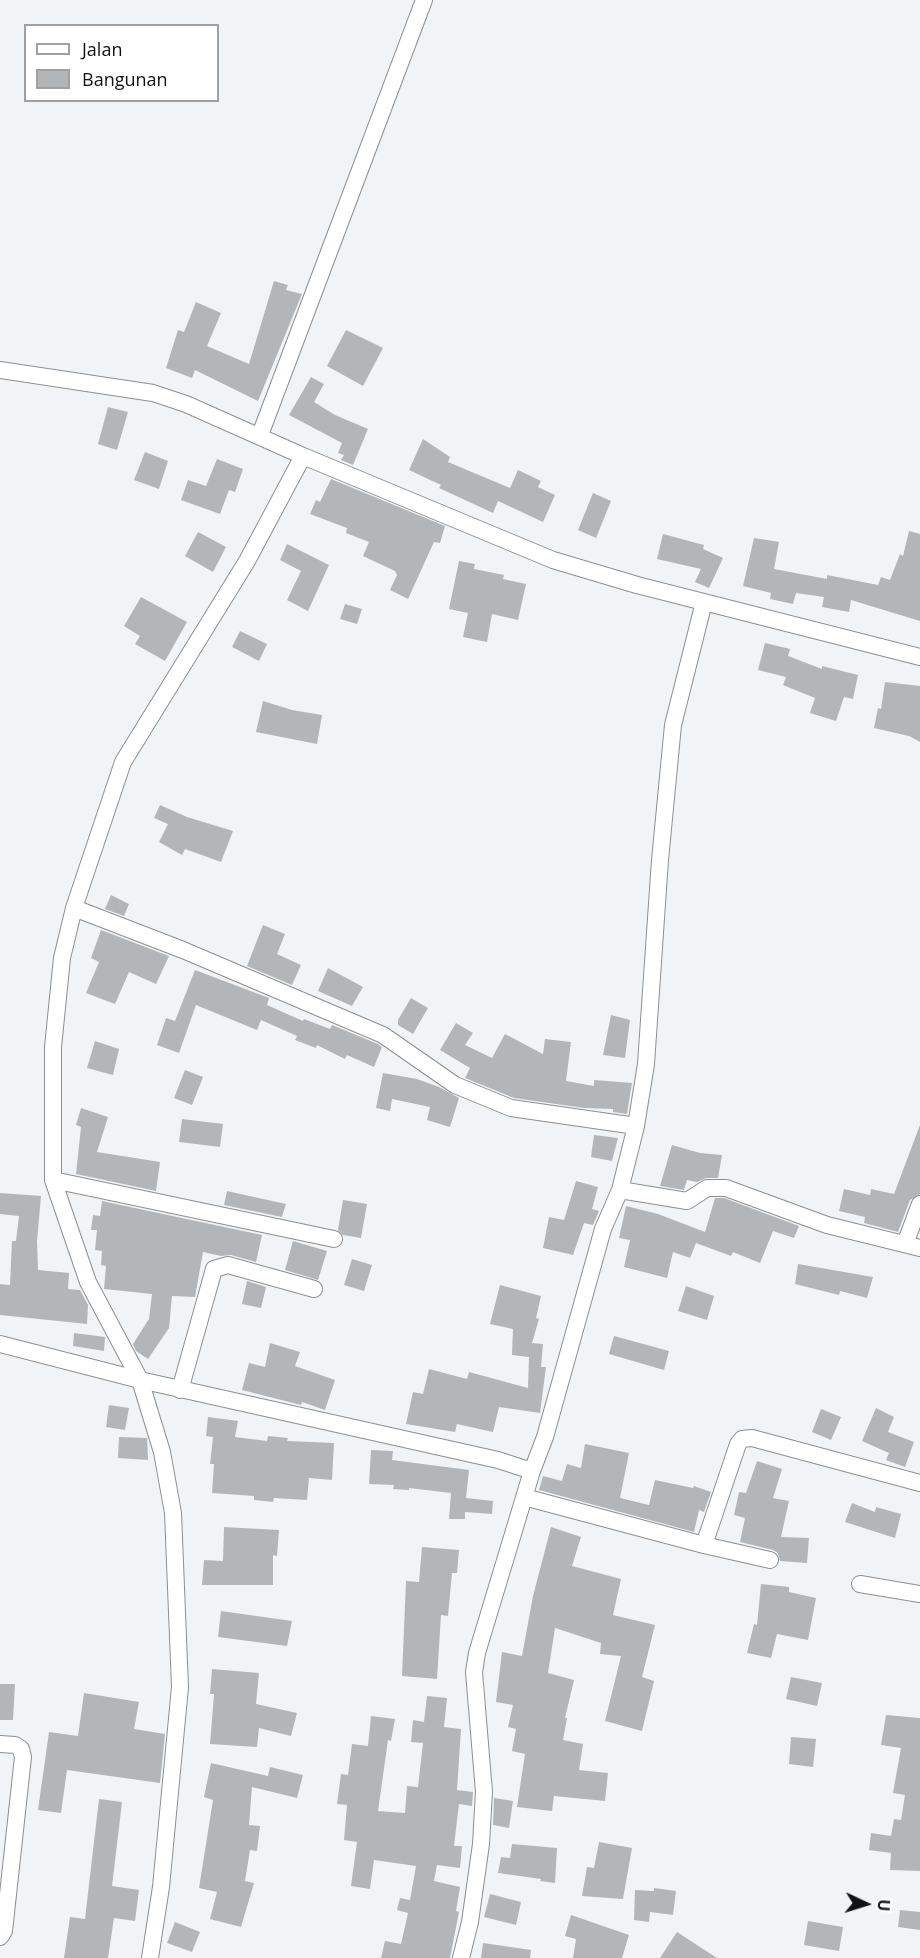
<!DOCTYPE html>
<html>
<head>
<meta charset="utf-8">
<style>
	body { margin:0 }
	#map { position:relative; width:920px; height:1958px; overflow:hidden; background:#f1f4f6; font-family:"Open Sans",sans-serif }
	canvas { display:block }
	.legend { position:absolute; left:24px; top:24px; width:195px; height:78px; box-sizing:border-box; background:#fff; border:2px solid #a0a0a0; margin:0; padding:8px 10px; list-style:none; font-size:18px; color:#111212 }
	.legend li { display:flex; align-items:center; gap:12px; height:30px }
	.legend b { width:30px; border:2px solid #a0a0a0 }
	.north { position:absolute; left:836px; top:1874px; width:60px; height:60px; -webkit-text-stroke:4px #fff; paint-order:stroke; rotate:94deg; font-size:16px; font-weight:700; line-height:24px; text-align:center; color:#111212 }
	.north::after { content:''; display:block; margin:auto; width:21px; height:27px; background:#111212; clip-path:polygon(50% 0,100% 100%,50% 72%,0 100%) }
</style>
</head>
<body>
<div id="map">
<canvas width="920" height="1958"></canvas>
<ul class="legend">
<li><b style="height:8px;background:#fff"></b>Jalan</li>
<li><b style="height:16px;background:#b3b6b8"></b>Bangunan</li>
</ul>
<div class="north">U</div>
</div>
<script>
const ctx = document.querySelector('canvas').getContext('2d');
ctx.lineJoin = 'round';
function paint(path, color) { ctx.fillStyle = color; ctx.fill(path, 'evenodd'); }
const shape = rows => new Path2D(rows.map(r => 'M' + r).join(''));
function strokePath(path, color, width, dash) { ctx.strokeStyle = color; ctx.lineWidth = width; ctx.lineCap = dash ? 'butt' : 'round'; ctx.setLineDash(dash || []); ctx.stroke(path); }
const building = shape([
	[274,281,288,285,286,290,302,294,258,401,195,370,192,378,166,368,178,330,184,332,196,302,221,313,207,346,249,364],
	[346,330,383,348,363,386,327,366],
	[311,377,324,384,314,402,335,415,368,429,353,465,341,460,344,455,338,453,342,443,289,415],
	[108,407,128,412,117,450,98,444],
	[423,439,450,457,448,462,510,488,518,470,541,481,538,487,555,495,543,522,498,501,493,513,439,488,441,485,409,470],
	[145,452,168,461,159,489,134,480],
	[217,459,243,469,235,492,229,490,220,514,181,500,188,480,206,486],
	[331,479,445,526,440,543,434,542,408,599,390,590,397,575,395,571,363,556,369,542,346,533,347,528,310,514,316,500,320,502],
	[593,493,611,501,596,538,578,530],
	[909,531,920,534,920,621,851,600,849,612,822,607,824,597,796,593,793,604,770,599,771,593,743,586,754,538,779,542,774,569,827,579,827,575,878,585,881,577,890,580,900,554,903,556],
	[198,532,226,547,213,572,185,556],
	[663,534,704,545,703,549,723,558,709,588,695,582,701,569,657,559],
	[287,544,329,565,308,611,287,600,301,571,280,560],
	[459,561,475,564,474,569,504,575,503,579,526,584,518,620,492,614,487,642,463,637,468,613,449,609],
	[141,597,187,622,165,661,135,644,140,636,124,626],
	[345,604,362,609,357,624,340,619],
	[240,631,267,644,259,661,232,647],
	[765,643,790,649,788,656,822,669,822,666,858,675,853,699,844,697,836,721,810,713,815,698,783,685,786,677,758,670],
	[885,682,920,686,920,742,909,736,874,728,878,708,881,709],
	[263,701,292,710,322,715,317,744,256,732],
	[160,805,187,817,233,831,221,862,185,849,182,855,159,842,168,824,154,818],
	[111,895,129,904,124,916,105,909],
	[263,925,285,934,277,954,301,965,292,985,247,966],
	[101,930,169,956,156,984,129,972,115,1004,86,993,99,962,91,958],
	[328,968,363,987,352,1006,318,991],
	[195,970,269,998,267,1005,303,1021,304,1019,330,1029,332,1025,378,1044,382,1047,374,1067,347,1055,345,1059,317,1045,316,1048,295,1040,297,1036,261,1020,257,1030,196,1005,179,1053,157,1045,166,1018,175,1021],
	[411,998,428,1008,413,1034,398,1025,398,1020],
	[611,1015,630,1020,625,1058,603,1055],
	[456,1023,473,1033,465,1045,492,1058,505,1034,543,1054,545,1039,571,1042,566,1081,594,1086,594,1080,632,1083,627,1114,613,1112,613,1109,584,1108,514,1098,465,1078,470,1068,440,1050],
	[95,1041,119,1049,113,1075,87,1068],
	[185,1070,203,1077,192,1105,174,1098],
	[383,1073,417,1079,439,1087,459,1098,450,1127,427,1120,430,1107,392,1099,390,1111,376,1108],
	[81,1108,108,1117,97,1152,160,1162,156,1191,76,1174,81,1127,76,1125],
	[182,1119,223,1124,220,1147,179,1142],
	[920,1125,920,1194,910,1200,898,1232,864,1223,865,1217,839,1211,844,1189,870,1195,871,1189,894,1194],
	[594,1135,618,1138,612,1161,591,1157],
	[672,1145,700,1153,722,1155,718,1178,706,1178,697,1182,687,1180,684,1190,660,1186],
	[576,1181,598,1187,592,1209,599,1211,593,1225,584,1223,573,1255,543,1248,549,1217,564,1220],
	[227,1191,286,1204,282,1217,224,1205],
	[0,1193,41,1196,37,1241,38,1270,69,1273,68,1289,80,1290,88,1305,87,1324,0,1315,0,1284,10,1285,12,1241,16,1241,19,1216,0,1214],
	[715,1198,724,1198,799,1226,794,1238,773,1231,760,1263,733,1252,731,1256,696,1243,690,1258,673,1252,667,1278,624,1267,630,1240,619,1238,626,1206,658,1214,705,1232],
	[343,1200,367,1204,361,1238,343,1235,338,1230],
	[102,1201,262,1235,256,1262,231,1255,221,1256,203,1252,195,1297,172,1296,169,1328,148,1359,136,1351,133,1344,149,1319,152,1294,104,1289,106,1266,101,1265,102,1251,95,1250,97,1230,91,1230,93,1215,100,1216],
	[293,1241,327,1251,318,1280,285,1270],
	[352,1259,372,1265,364,1291,344,1285],
	[798,1264,873,1277,867,1298,840,1291,839,1295,795,1284],
	[247,1281,266,1287,261,1308,242,1304],
	[500,1285,541,1296,536,1318,539,1319,532,1343,543,1344,541,1367,546,1367,540,1413,499,1407,493,1432,457,1424,455,1432,406,1424,413,1392,423,1394,429,1369,467,1379,469,1372,528,1388,529,1357,512,1355,513,1329,490,1324],
	[686,1286,714,1296,707,1320,678,1311],
	[74,1333,105,1337,104,1351,73,1346],
	[614,1336,669,1351,664,1370,609,1354],
	[270,1343,300,1352,295,1366,335,1380,325,1410,302,1402,301,1405,242,1390,249,1363,265,1367],
	[109,1405,129,1408,125,1430,106,1427],
	[876,1408,894,1417,888,1432,914,1442,905,1467,886,1460,889,1453,862,1441],
	[821,1409,841,1417,831,1440,812,1432],
	[208,1417,238,1421,235,1437,267,1441,268,1436,288,1438,287,1441,334,1443,332,1480,309,1478,307,1500,274,1498,273,1502,254,1500,254,1496,212,1493,214,1464,210,1464,213,1437,206,1436],
	[119,1437,147,1438,148,1460,118,1458],
	[585,1444,629,1453,620,1498,649,1505,655,1480,693,1488,694,1486,711,1492,704,1512,699,1510,694,1532,539,1490,543,1476,562,1481,567,1464,581,1468],
	[371,1450,393,1451,392,1460,469,1470,466,1498,493,1501,492,1514,465,1512,465,1519,449,1519,451,1493,409,1488,409,1490,393,1489,394,1485,369,1484],
	[757,1461,782,1469,773,1498,789,1501,781,1537,809,1538,807,1563,780,1561,778,1553,773,1550,740,1542,745,1518,734,1515,739,1492,746,1493],
	[852,1503,875,1512,876,1507,901,1514,895,1538,845,1522],
	[224,1527,279,1530,277,1556,273,1555,273,1585,202,1585,204,1560,223,1561],
	[551,1527,581,1537,572,1566,621,1579,613,1615,655,1625,642,1677,654,1681,642,1731,605,1721,621,1656,600,1654,601,1643,555,1628,548,1673,574,1680,565,1718,567,1718,563,1740,583,1744,579,1770,608,1773,605,1801,554,1796,552,1811,517,1807,525,1754,512,1751,516,1729,508,1727,513,1705,496,1702,502,1652,522,1656,533,1596],
	[422,1547,459,1550,457,1573,452,1573,448,1616,441,1615,437,1679,402,1676,406,1581,419,1582],
	[761,1584,789,1587,789,1592,816,1598,808,1640,777,1634,771,1658,747,1653,754,1624,757,1625],
	[221,1611,292,1621,287,1646,218,1637],
	[212,1669,259,1673,256,1704,297,1713,291,1736,259,1728,257,1747,210,1744,214,1694,210,1694],
	[791,1677,822,1683,817,1706,786,1699],
	[0,1684,15,1684,13,1720,0,1720],
	[84,1693,139,1702,134,1729,165,1734,160,1783,67,1770,61,1813,38,1810,49,1732,78,1736],
	[427,1696,447,1698,444,1727,461,1729,457,1790,473,1792,472,1806,459,1804,454,1846,462,1846,460,1868,437,1865,434,1881,460,1887,456,1911,459,1912,450,1958,381,1958,385,1941,401,1944,408,1913,397,1910,400,1898,410,1900,416,1866,374,1860,370,1889,351,1886,357,1842,344,1840,347,1805,337,1804,341,1774,348,1775,352,1744,368,1746,371,1716,395,1719,391,1741,388,1740,378,1811,405,1813,407,1786,418,1787,423,1743,411,1742,413,1720,424,1722],
	[886,1715,920,1718,920,1871,890,1870,891,1853,869,1850,871,1833,891,1836,894,1819,901,1820,905,1795,893,1793,901,1748,881,1745],
	[791,1737,816,1739,813,1767,789,1764],
	[211,1763,268,1776,270,1767,303,1775,297,1798,252,1787,249,1825,260,1826,257,1851,250,1850,245,1881,254,1883,241,1927,210,1919,217,1892,199,1888,213,1800,204,1797],
	[494,1798,513,1801,509,1828,493,1825],
	[99,1799,122,1802,112,1886,139,1890,135,1921,114,1918,108,1958,64,1958,70,1917,85,1919],
	[599,1842,632,1848,623,1899,582,1896,587,1867,594,1868],
	[512,1844,557,1848,555,1883,540,1881,541,1879,498,1873,501,1857,510,1858],
	[654,1888,676,1891,673,1915,650,1912,649,1922,634,1920,635,1890,654,1891],
	[490,1894,521,1902,516,1925,484,1917],
	[900,1910,920,1912,920,1930,898,1927],
	[571,1915,629,1935,622,1958,573,1958,576,1939,565,1936],
	[808,1921,843,1927,839,1951,804,1945],
	[175,1922,200,1932,192,1952,167,1943],
	[677,1932,717,1958,660,1958],
	[483,1943,531,1950,530,1958,481,1958]
]);
const street = shape([
	[0,370,153,393,186,404,303,456,553,560,637,585,920,657],
	[260,435,424,0],
	[636,1126,646,1064,660,860,673,725,704,602],
	[53,1180,334,1239],
	[620,1190,687,1201,707,1188,726,1188,827,1225,920,1248],
	[905,1244,920,1204],
	[0,1344,140,1380,498,1460,532,1471,545,1437,603,1229,620,1190,636,1126,511,1108,455,1085,383,1035,183,950,74,908],
	[180,1390,214,1269,228,1265,314,1289],
	[524,1497,704,1545],
	[770,1560,704,1545,738,1444,742,1439,752,1438,920,1483],
	[860,1584,920,1594],
	[0,1744,15,1745,21,1749,23,1757,4,1931,0,1937],
	[150,1958,161,1887,180,1687,173,1513,162,1452,140,1380,88,1282,53,1180,53,1047,62,958,74,908,123,762,247,561,303,456],
	[461,1958,470,1922,481,1844,484,1792,474,1672,477,1653,532,1471]
]);
paint(building, '#b3b6b8');
strokePath(street, '#8c8f91', 18);
strokePath(street, '#fff', 16);
</script>
</body>
</html>
